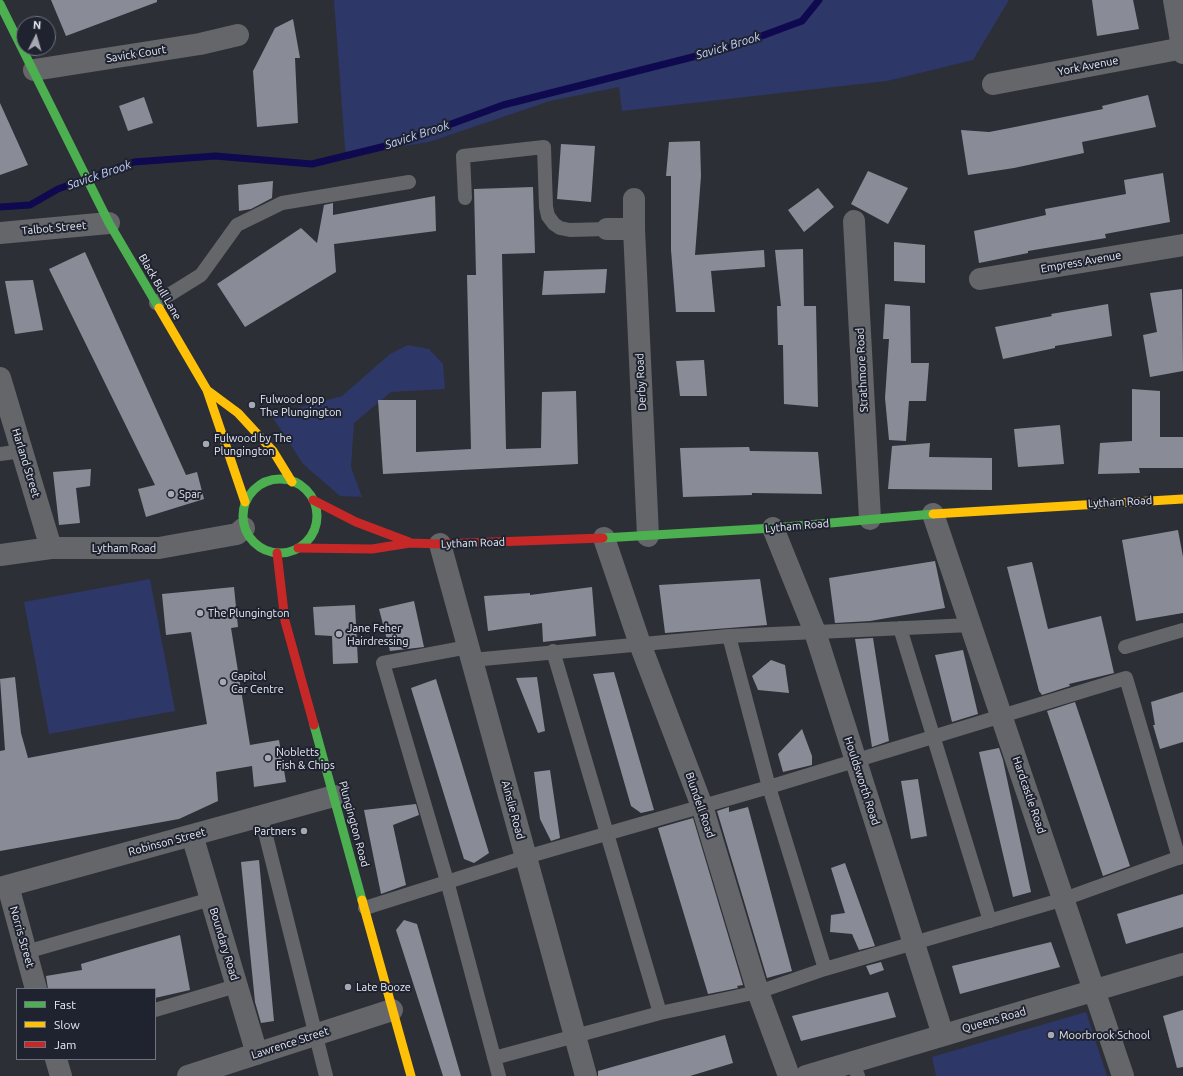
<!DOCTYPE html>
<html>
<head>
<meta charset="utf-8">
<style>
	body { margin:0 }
	#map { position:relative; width:1183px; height:1076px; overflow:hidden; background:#2d2f36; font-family:Ubuntu,sans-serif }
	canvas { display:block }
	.legend { position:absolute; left:16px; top:988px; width:140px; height:72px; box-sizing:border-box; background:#1f2330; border:1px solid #6f737e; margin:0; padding:5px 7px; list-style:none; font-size:12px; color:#e8ebf4 }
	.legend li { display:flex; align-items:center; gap:8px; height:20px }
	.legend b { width:20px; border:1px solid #6f737e }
	.north { position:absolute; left:16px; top:16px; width:40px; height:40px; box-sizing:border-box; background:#1f2330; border:1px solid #6f737e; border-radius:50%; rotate:5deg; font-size:11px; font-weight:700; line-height:16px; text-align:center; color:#e8ebf4 }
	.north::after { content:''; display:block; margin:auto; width:14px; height:18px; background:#a7a9b2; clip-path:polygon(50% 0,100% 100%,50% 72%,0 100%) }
</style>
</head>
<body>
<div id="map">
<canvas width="1183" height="1076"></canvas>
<ul class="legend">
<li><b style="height:5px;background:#4caf50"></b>Fast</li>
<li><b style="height:5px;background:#ffc107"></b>Slow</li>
<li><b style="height:5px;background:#c62828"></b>Jam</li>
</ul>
<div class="north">N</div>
</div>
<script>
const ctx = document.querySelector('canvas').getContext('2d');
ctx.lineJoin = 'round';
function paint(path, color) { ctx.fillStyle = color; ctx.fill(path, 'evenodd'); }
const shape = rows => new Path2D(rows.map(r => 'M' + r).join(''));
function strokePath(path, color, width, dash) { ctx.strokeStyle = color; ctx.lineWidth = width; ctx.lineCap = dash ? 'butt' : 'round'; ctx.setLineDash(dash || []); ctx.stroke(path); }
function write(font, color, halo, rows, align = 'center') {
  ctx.font = font + ' Ubuntu,sans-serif'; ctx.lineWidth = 4; ctx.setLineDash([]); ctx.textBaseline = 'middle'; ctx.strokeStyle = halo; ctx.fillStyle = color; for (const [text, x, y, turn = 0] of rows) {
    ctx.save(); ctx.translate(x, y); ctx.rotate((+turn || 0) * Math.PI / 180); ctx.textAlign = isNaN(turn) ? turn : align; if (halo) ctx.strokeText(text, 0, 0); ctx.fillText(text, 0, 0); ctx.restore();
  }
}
const green = shape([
	[334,0,1009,0,973,60,887,81,622,111,619,87,550,101,429,142,347,155,345,148],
	[408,345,429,349,443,364,445,389,391,392,354,423,351,467,362,497,340,496,303,464,271,415,342,396,390,354],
	[150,579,175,711,49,734,24,602],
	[1086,1012,1107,1076,936,1076,932,1057]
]);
const stream = shape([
	[0,207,30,205,58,189,134,162,215,156,312,164,402,142,503,105,732,47,802,21,819,0]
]);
const building = shape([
	[51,0,157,0,157,2,66,36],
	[1092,0,1133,0,1139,29,1097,36],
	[293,19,300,58,295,58,298,123,257,127,253,71,275,28],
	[1148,95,1156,127,1082,142,1084,153,1014,168,968,175,961,130,989,132,1010,128,1103,109,1102,106],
	[144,97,153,123,128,131,119,106],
	[0,103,28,165,0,175],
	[700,141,701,176,695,255,764,250,765,267,711,271,715,312,676,312,671,250,671,176,666,176,669,142],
	[561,144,595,146,591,202,557,199],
	[868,171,908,188,888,224,851,204],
	[1163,173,1170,222,1105,234,1106,238,1028,251,1028,253,979,263,974,231,1046,215,1045,209,1126,194,1124,180],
	[273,181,272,198,251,209,239,211,238,185],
	[533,187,535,253,502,254,506,449,541,448,542,392,576,391,578,464,383,474,378,400,416,400,416,452,471,449,467,275,476,275,474,189],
	[818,188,834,207,804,232,788,210],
	[435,196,436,231,334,244,336,272,245,327,217,284,301,228,317,243,324,205,333,203,333,215],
	[894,242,925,245,925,283,894,281],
	[803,249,804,306,816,306,818,407,784,404,783,345,778,345,777,306,781,306,775,250],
	[85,252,186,475,197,472,204,499,146,517,138,489,155,485,49,269],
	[607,269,605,293,542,295,544,271],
	[33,280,43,330,15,334,5,281],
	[1182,289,1183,371,1150,377,1143,335,1157,332,1150,293],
	[885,304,910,306,911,363,929,363,926,401,909,401,906,441,889,440,885,398,889,339,883,339],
	[1108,304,1112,336,1055,346,1055,348,1003,359,995,327,1052,316,1051,314],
	[704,360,707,396,680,396,676,361],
	[1132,389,1160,391,1160,437,1183,437,1183,468,1139,468,1140,473,1098,474,1100,443,1132,441],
	[1060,425,1064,464,1018,467,1014,429],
	[930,443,929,457,992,458,992,490,888,489,892,446],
	[749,447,750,451,818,452,822,494,752,493,752,495,683,497,680,448],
	[91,469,90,486,76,488,80,523,59,525,53,472],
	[1178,530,1183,557,1183,613,1136,621,1122,540],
	[935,561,945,608,870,621,835,623,829,578],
	[1032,562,1048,629,1101,616,1114,673,1069,684,1070,686,1042,695,1039,691,1007,567],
	[760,579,767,625,665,633,659,585],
	[234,587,238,627,231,628,250,745,279,740,286,782,254,787,252,766,216,772,218,801,179,819,0,851,0,751,5,750,0,679,15,677,21,733,28,758,207,724,191,632,166,635,162,594],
	[592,587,596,636,543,642,542,623,488,631,484,596,530,593,530,595],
	[414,601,424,647,390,651,379,609],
	[355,605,358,663,333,664,332,636,315,635,313,607],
	[873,638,889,741,872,747,855,639],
	[963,650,978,714,952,722,935,655],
	[771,660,785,665,789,693,758,690,752,676],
	[614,672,654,810,641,813,631,806,593,674],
	[537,677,545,731,538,733,516,678],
	[436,679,489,853,474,863,464,859,411,688],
	[1183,692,1183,742,1160,749,1153,725,1155,725,1151,702],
	[1075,702,1130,866,1103,876,1047,711],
	[802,729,812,756,812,765,783,772,778,754],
	[999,748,1003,760,1031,892,1013,897,979,752],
	[550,770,560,838,551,841,540,819,534,772],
	[918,779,927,836,911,839,901,781],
	[416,804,419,815,393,825,406,885,381,894,364,810],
	[729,807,729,812,748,807,792,971,767,978,717,811],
	[693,818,743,985,737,986,738,988,708,994,658,828],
	[259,860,274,1021,261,1023,255,1002,241,862],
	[845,863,875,946,859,950,852,934,830,932,831,915,845,913,831,868],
	[1183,894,1183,927,1126,944,1117,914],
	[404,920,417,924,461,1076,443,1076,396,930],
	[180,935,190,990,155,998,155,989,48,989,46,976,82,970,81,964],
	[1051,942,1060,967,960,994,952,966],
	[881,962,884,970,870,975,866,966],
	[888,992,896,1017,801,1041,792,1016],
	[1183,1010,1183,1067,1177,1068,1163,1016],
	[725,1035,733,1063,690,1076,598,1076,598,1071]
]);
const lane = shape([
	[465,198,463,156,544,147,546,207,548,216,554,224,560,228,570,230,607,229],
	[156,303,201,275,237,225,282,203,409,182],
	[0,454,22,451],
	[900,628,990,921],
	[729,636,769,787,825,969],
	[468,647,383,663,447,881,499,1076],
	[1125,647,1183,630],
	[553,651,660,1013],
	[472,660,729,636,971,625],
	[261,816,326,1076],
	[365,908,526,857,769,787,1126,678,1179,858],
	[26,952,211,899],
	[155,1010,236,986],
	[494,1058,660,1013,758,992,825,969,1064,899,1183,856],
	[852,1062,858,1076]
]);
const street = shape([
	[1174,0,1183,53],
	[34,70,200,44,238,35],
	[993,84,1183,48],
	[854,221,870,519],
	[607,229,634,229,634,199],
	[634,229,648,536],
	[0,233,109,223],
	[980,279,1183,245],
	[0,378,51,548],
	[933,514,1123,1076],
	[773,528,815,632,943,1035],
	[604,538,640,644,702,806,758,992,789,1076],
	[440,544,586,1076],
	[0,555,51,548,159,548,237,534,244,528],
	[192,835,257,1054],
	[8,886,36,989],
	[0,888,334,796],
	[56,1059,61,1076],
	[188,1076,392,1010],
	[806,1076,1183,964]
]);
const fast = shape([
	[0,4,109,223,159,308],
	'243 516a37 37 0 1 1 74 0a37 37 0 1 1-74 0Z',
	[603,538,773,528,933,514],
	[314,725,362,900]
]);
const slow = shape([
	[159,308,207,390,245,502],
	[207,390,238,413,273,451,292,482],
	[933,514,1183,499],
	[362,900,411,1076]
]);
const jam = shape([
	[313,500,356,522,409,542],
	[298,548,372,549,410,543,440,544,603,538],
	[277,553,285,621,314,725]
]);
const markers = [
	[252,405,4,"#a7a9b2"],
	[206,444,4,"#a7a9b2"],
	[171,494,4,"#a7a9b2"],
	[200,613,4,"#a7a9b2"],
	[339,634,4,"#a7a9b2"],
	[223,682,4,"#a7a9b2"],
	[268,758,4,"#a7a9b2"],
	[304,831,4,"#a7a9b2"],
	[348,987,4,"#a7a9b2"],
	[1051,1035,4,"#a7a9b2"]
];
const streetNames = [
	["Savick Court",136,54,-9],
	["York Avenue",1088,66,-11],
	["Talbot Street",54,228,-5],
	["Empress Avenue",1081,262,-10],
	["Black Bull Lane",160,287,60],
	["Strathmore Road",862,370,-93],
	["Derby Road",641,382,-93],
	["Harland Street",26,463,73],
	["Lytham Road",1120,502,-3],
	["Lytham Road",797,526,-5],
	["Lytham Road",473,543,-2],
	["Lytham Road",124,548],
	["Houldsworth Road",862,781,72],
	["Hardcastle Road",1029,795,71],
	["Blundell Road",700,805,71],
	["Ainslie Road",513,810,75],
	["Plungington Road",354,824,75],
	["Robinson Street",167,842,-15],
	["Norris Street",22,937,74],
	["Boundary Road",224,944,73],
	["Queens Road",994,1020,-16],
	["Lawrence Street",290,1043,-18]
];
const poiNames = [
	["Fulwood opp",260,399],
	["The Plungington",260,412],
	["Fulwood by The",214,438],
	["Plungington",214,451],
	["Spar",179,494],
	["The Plungington",208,613],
	["Jane Feher",347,628],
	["Hairdressing",347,641],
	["Capitol",231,676],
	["Car Centre",231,689],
	["Nobletts",276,752],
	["Fish & Chips",276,765],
	["Partners",296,831,"right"],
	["Late Booze",356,987],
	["Moorbrook School",1059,1035]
];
const waterNames = [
	["Savick Brook",728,46,-17],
	["Savick Brook",417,135,-18],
	["Savick Brook",99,175,-19]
];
paint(green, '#2d3768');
strokePath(stream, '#0f094f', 7);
paint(building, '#898c96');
strokePath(lane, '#65666a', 14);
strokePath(street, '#65666a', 22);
strokePath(fast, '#4caf50', 9);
strokePath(slow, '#ffc107', 9);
strokePath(jam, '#c62828', 9);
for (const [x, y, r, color] of markers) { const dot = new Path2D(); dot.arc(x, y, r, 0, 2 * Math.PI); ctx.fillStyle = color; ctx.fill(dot); strokePath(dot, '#1f2330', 1.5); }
write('11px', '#e8ebf4', '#1f2330', streetNames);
write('11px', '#e8ebf4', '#1f2330', poiNames, 'left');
write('italic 12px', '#c5d2fe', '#1f2330', waterNames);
</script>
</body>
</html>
